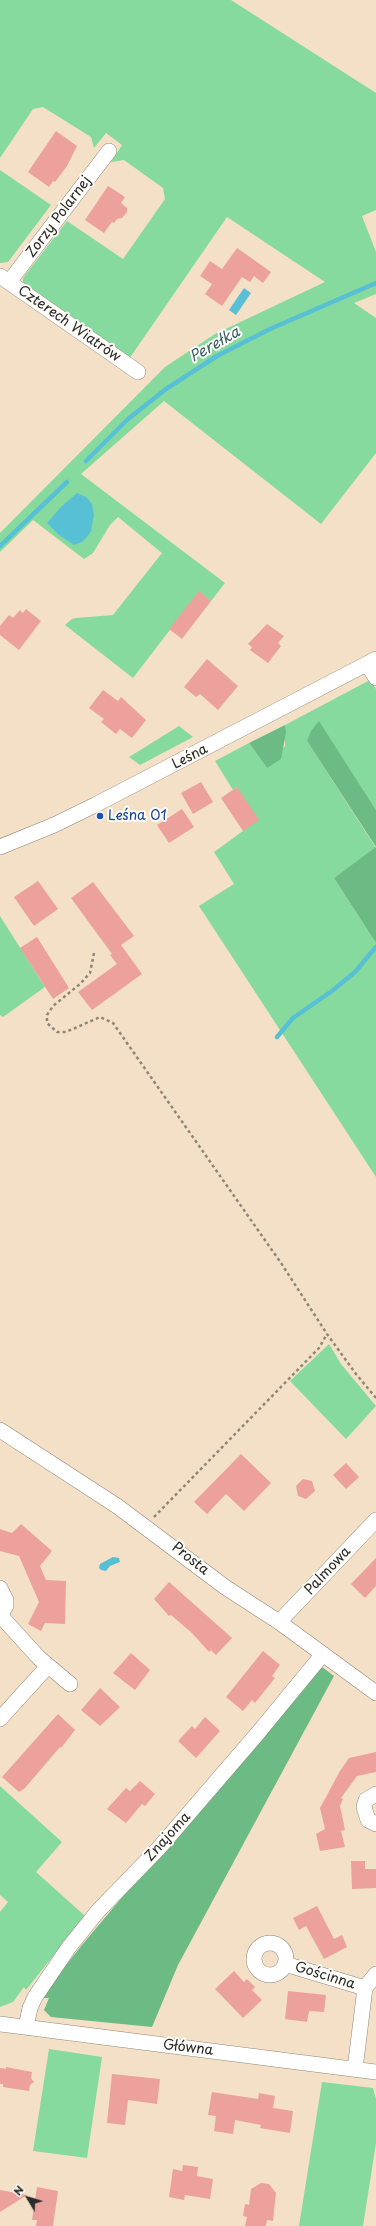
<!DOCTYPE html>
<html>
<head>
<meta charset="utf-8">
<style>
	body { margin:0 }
	#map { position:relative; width:376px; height:2226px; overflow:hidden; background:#f3e0c6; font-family:"Playpen Sans",sans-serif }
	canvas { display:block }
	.north { position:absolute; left:8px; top:2178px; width:40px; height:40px; -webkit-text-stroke:3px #fdfcf7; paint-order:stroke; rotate:308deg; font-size:11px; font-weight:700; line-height:16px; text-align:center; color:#2b2b2b }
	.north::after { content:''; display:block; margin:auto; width:14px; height:18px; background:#2b2b2b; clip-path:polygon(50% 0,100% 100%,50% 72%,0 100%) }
</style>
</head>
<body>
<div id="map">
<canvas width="376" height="2226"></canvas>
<div class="north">N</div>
</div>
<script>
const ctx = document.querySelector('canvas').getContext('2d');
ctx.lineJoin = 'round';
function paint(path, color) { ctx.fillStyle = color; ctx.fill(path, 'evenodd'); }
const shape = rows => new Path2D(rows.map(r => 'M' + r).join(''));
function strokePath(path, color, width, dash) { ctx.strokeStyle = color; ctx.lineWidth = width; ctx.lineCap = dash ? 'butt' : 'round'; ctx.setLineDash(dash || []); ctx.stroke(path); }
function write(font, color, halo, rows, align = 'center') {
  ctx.font = font + ' "Playpen Sans",sans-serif'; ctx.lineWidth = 4; ctx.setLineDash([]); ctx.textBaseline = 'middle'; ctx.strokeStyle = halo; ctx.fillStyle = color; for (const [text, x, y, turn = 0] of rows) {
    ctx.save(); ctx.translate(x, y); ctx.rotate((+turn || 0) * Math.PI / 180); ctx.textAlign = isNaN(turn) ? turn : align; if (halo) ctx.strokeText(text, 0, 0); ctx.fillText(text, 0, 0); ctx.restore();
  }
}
const green = shape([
	[0,0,231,0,376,93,376,210,362,216,376,252,376,294,354,303,376,318,376,453,321,524,164,401,81,474,225,583,211,601,199,592,133,678,65,625,72,619,76,618,113,615,162,553,118,517,110,525,93,553,84,559,33,520,0,552,0,533,165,367,215,334,325,282,227,217,129,359,23,285,23,278,67,221,123,259,165,199,163,188,124,160,111,162,122,145,106,133,94,148,91,137,43,107,33,109,0,158],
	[0,170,51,205,8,262,0,263],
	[370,680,376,689,376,810,319,722,307,741,376,848,334,878,376,943,376,1177,199,906,234,884,214,852,243,831,237,787,233,790,215,761,249,743,267,768,285,746,285,725],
	[179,726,193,737,140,765,129,757],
	[0,916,45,987,3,1017,0,1015],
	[329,1344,341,1364,376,1406,346,1439,290,1381],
	[0,1786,62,1842,36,1872,85,1916,26,1990,24,1987,13,2002,0,2007,0,1912,8,1902,0,1895],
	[49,2049,102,2057,87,2158,33,2151],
	[322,2082,373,2088,376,2099,376,2143,363,2226,299,2226]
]);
const forest = shape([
	[319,721,376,810,376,943,334,878,376,847,307,741,311,731],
	[285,725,286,733,281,759,267,768,249,743],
	[318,1664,334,1676,178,1965,152,2027,51,2017,44,2010,49,1998,40,1998,82,1945]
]);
const water = shape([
	[244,288,251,293,236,315,229,310],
	[77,493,86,497,92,504,94,515,91,531,87,537,82,542,74,545,59,535,47,523,61,507],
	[113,1557,119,1558,120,1562,110,1566,106,1571,101,1570,99,1568,100,1564]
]);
const stream = shape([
	[86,461,128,419,166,389,217,356,270,329,376,283],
	[0,546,67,482],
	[277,1037,293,1018,332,991,355,972,376,947]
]);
const building = shape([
	[56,131,77,146,67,166,55,182,53,181,49,187,28,172],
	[108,186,125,197,121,203,127,208,127,212,122,218,117,219,114,223,112,222,104,233,85,220],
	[237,248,271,272,263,283,254,276,250,282,242,277,222,306,205,294,212,284,200,276,210,261,222,269],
	[199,591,211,601,182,639,169,629],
	[26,609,41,621,19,650,0,635,0,626,9,615,13,618,20,610,23,613],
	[267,624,284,636,278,643,281,646,268,663,250,650,252,647,248,644],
	[207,659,238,686,218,710,200,694,196,697,184,687],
	[103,690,118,701,121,697,146,720,132,738,120,729,116,734,101,722,104,719,89,708],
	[201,782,213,802,193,814,181,793],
	[237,787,259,820,243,831,221,798],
	[182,809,194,827,169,843,157,825],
	[38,881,58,909,34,926,14,897],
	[93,882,134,936,121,945,142,974,92,1010,78,992,117,964,110,955,112,954,71,898],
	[37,937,69,988,53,999,20,948],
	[241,1454,271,1483,244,1511,226,1494,207,1514,194,1502],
	[346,1463,359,1477,346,1489,333,1475],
	[303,1479,312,1481,315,1491,306,1499,298,1496,296,1486],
	[21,1524,52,1551,40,1566,46,1580,66,1581,65,1624,45,1623,41,1631,28,1624,39,1602,19,1556,0,1551,0,1529,12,1533],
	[376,1558,376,1586,365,1598,351,1584],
	[169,1582,232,1638,216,1655,211,1650,209,1652,192,1633,171,1615,169,1616,154,1599],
	[263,1651,280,1665,272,1676,275,1678,255,1703,252,1700,243,1711,226,1697],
	[131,1653,150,1670,135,1690,113,1673],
	[100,1688,120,1707,100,1726,81,1710],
	[58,1714,75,1730,61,1748,60,1747,25,1788,19,1792,2,1777],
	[205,1717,220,1731,196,1758,178,1741,192,1726,195,1729],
	[376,1752,376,1772,357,1776,341,1798,343,1799,340,1806,345,1830,341,1831,345,1847,320,1851,316,1834,325,1829,320,1808,340,1771,349,1758],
	[140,1781,155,1794,145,1806,142,1804,126,1823,107,1809,126,1788,130,1791],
	[351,1861,365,1861,365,1869,376,1869,376,1888,352,1889],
	[317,1906,334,1939,342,1935,347,1947,324,1959,306,1926,299,1930,293,1918],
	[234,1971,244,1982,247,1979,255,1987,252,1990,262,2000,243,2018,215,1989],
	[288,1991,326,1995,324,2012,309,2011,307,2022,285,2019],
	[6,2067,32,2072,31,2078,34,2082,30,2085,29,2091,3,2087,3,2084,0,2084,0,2068,6,2069],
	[112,2074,160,2079,157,2104,128,2100,125,2125,107,2123],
	[212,2092,258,2099,259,2093,275,2096,273,2108,293,2111,290,2133,260,2128,261,2125,235,2120,233,2134,214,2131,216,2116,208,2115],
	[183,2165,198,2167,197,2176,213,2179,210,2199,185,2195,184,2200,169,2197,173,2169,182,2171],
	[261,2183,269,2184,276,2193,273,2221,267,2220,266,2226,245,2226,247,2217,243,2216,245,2204,249,2205,251,2189],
	[37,2187,58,2191,53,2226,36,2226,37,2220,32,2220],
	[0,2190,27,2195,0,2212]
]);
const path = shape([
	[94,953,90,973,80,984,53,1006,47,1015,47,1023,57,1032,66,1032,100,1017,113,1023,281,1263,327,1334,356,1374,376,1398],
	[154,1517,319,1348,327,1334]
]);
const minor = shape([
	[0,276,138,372],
	[9,282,109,151],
	[367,664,376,678],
	[0,847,54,825,95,805,376,659],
	[0,1430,117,1506,225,1587,279,1622,376,1693],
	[0,1588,6,1600,6,1606,0,1615],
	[0,1615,39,1658,70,1684],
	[279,1622,376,1520],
	[0,1719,48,1666],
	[376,1794,366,1800,364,1807,368,1820,376,1824],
	'254 1959a16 16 0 1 1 32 0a16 16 0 1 1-32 0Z',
	[285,1964,365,1988],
	[0,2024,376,2072],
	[26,2027,30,2008,35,1997,69,1947,98,1911,159,1848,258,1733,323,1654],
	[355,2069,365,1988,376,1974]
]);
const markers = [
	[100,816,4,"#1a4fb4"]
];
const streetNames = [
	["Zorzy Polarnej",59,217,-53],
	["Czterech Wiatrów",69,324,35],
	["Leśna",190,757,-27],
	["Prosta",190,1559,38],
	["Palmowa",328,1571,-47],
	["Znajoma",168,1837,-48],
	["Gościnna",325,1976,17],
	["Główna",188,2048,7]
];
const transitNames = [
	["Leśna 01",108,816]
];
const waterNames = [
	["Perełka",215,345,-30]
];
paint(green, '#86da9d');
paint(forest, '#6cba84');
paint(water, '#58c0d5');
strokePath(stream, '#58c0d5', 4.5);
paint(building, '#eca19c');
strokePath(minor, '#8f8678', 16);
strokePath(path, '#8f8678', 2.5, [3, 3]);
strokePath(minor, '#fff', 15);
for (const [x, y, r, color] of markers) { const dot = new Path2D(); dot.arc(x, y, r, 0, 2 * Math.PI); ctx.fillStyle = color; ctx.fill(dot); strokePath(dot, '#fdfcf7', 1.5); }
write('14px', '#2b2b2b', '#fdfcf7', streetNames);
write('14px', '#164399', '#fdfcf7', transitNames, 'left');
write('italic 15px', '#3b5f66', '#fdfcf7', waterNames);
</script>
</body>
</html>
